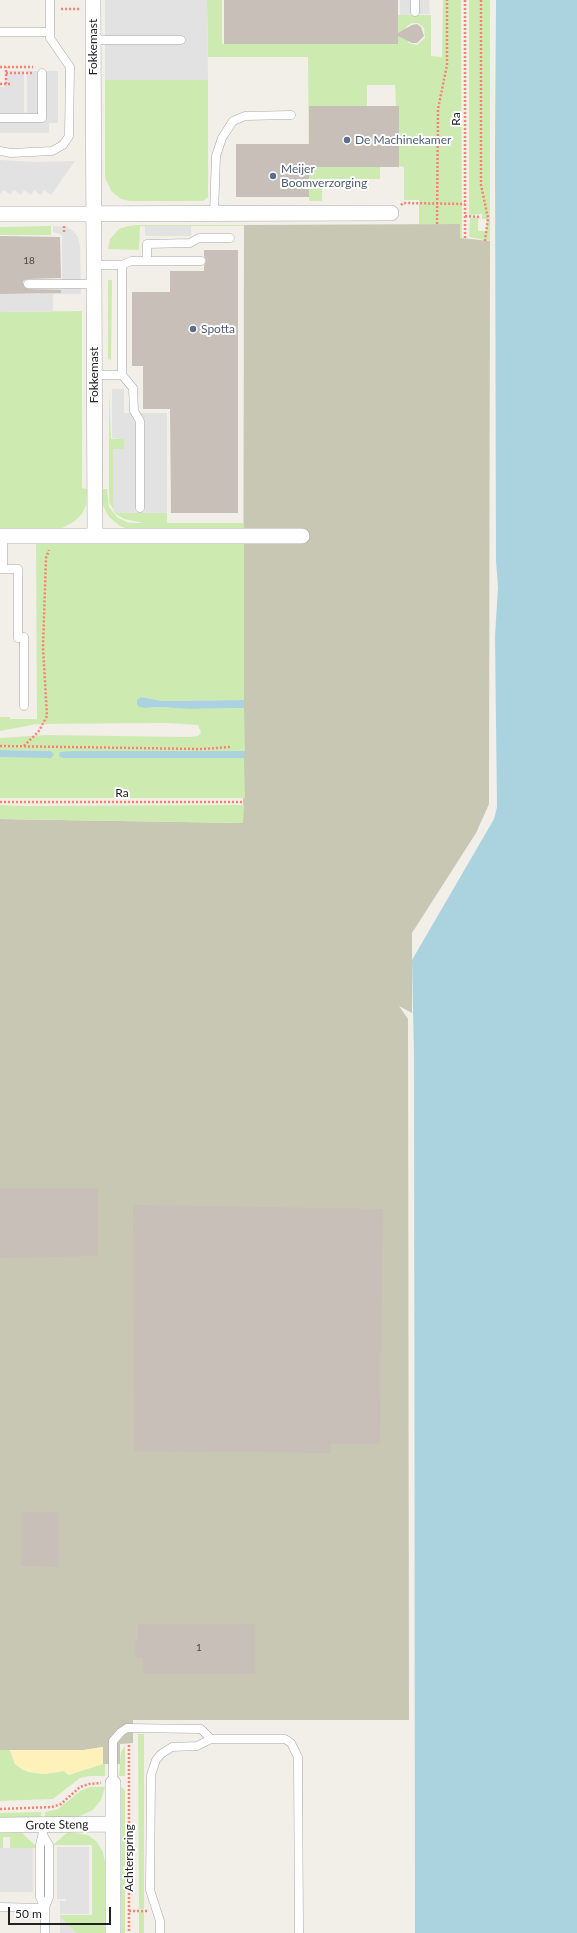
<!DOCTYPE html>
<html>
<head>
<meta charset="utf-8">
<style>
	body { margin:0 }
	#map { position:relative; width:577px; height:1933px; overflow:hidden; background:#f2efe9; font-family:Lato,sans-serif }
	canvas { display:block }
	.scale { position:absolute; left:8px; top:1907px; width:103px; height:18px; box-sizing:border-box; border:2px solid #222; border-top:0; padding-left:5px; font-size:12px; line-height:14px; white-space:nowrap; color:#222; -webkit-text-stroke:3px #fff; paint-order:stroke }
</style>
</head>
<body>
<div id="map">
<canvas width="577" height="1933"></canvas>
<div class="scale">50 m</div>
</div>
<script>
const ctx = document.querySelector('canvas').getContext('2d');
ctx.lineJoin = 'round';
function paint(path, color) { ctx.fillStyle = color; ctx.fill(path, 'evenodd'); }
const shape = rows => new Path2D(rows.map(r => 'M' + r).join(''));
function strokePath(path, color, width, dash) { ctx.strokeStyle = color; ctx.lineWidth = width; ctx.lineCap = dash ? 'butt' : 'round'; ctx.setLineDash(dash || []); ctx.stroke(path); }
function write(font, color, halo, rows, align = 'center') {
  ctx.font = font + ' Lato,sans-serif'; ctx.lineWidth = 4; ctx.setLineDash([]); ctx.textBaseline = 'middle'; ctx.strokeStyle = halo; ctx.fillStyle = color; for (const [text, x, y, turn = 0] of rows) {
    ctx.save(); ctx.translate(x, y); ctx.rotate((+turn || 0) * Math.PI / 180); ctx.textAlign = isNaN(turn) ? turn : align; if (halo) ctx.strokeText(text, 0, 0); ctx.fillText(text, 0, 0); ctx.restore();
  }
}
const construction = shape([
	[460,224,460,238,490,241,489,804,476,833,412,933,412,1013,399,1006,408,1019,409,1720,133,1720,133,1743,120,1744,120,1764,103,1764,103,1747,84,1750,0,1750,0,819,243,823,244,225]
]);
const grass = shape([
	[207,0,222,0,222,44,398,44,398,36,404,36,409,43,417,45,425,38,424,28,418,23,412,23,407,26,404,31,398,34,398,15,431,15,431,56,442,57,443,0,461,0,462,238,460,238,460,224,419,224,419,200,404,200,404,167,399,166,399,107,396,106,395,85,367,85,367,106,380,167,380,179,322,179,322,201,309,201,308,57,208,57],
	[469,0,490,0,490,241,469,237,470,218,478,218,478,231,486,231,487,219,482,219,482,214,469,215],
	[105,80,208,80,208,197,203,201,130,201,121,199,112,192,105,178],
	[137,225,244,225,243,226,140,226,139,250,108,249,110,239,119,229,128,226],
	[51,226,51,235,0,235,0,227],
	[108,280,112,280,111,360,108,359],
	[82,311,82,488,87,489,86,505,82,514,75,521,62,528,0,529,0,312],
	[109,389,111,439,124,438,124,449,113,449,113,508,118,513,167,513,167,523,244,523,244,529,128,529,120,526,109,517,102,504,101,489,107,489,109,507,118,518,129,523,144,523,124,519,116,514,109,502],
	[36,543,244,543,244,700,162,701,141,697,145,708,160,707,188,709,244,708,245,751,60,752,104,758,244,758,245,798,0,798,0,757,53,757,51,751,0,750,0,738,46,735,189,737,198,736,201,733,198,725,168,723,37,724,0,731,0,717,10,717,10,719,37,719],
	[0,805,23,806,244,805,243,823,0,819],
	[138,1734,144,1734,144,1909,139,1909],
	[125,1746,125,1776,119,1776,121,1752],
	[0,1750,10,1750,15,1764,28,1772,43,1774,64,1771,69,1775,91,1766,105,1764,105,1776,90,1776,80,1778,53,1799,0,1801],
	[90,1787,105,1787,101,1800,93,1810,78,1817,45,1817,45,1812,58,1809,80,1791],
	[120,1787,123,1788,125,1791,125,1933,120,1933],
	[41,1812,41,1817,0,1817,0,1813],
	[0,1832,21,1832,35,1845,35,1848,10,1848,10,1837,3,1837,3,1848,0,1848],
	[68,1832,88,1835,97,1842,103,1852,105,1862,105,1933,76,1933,60,1917,60,1915,92,1915,92,1845,53,1845],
	[139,1912,144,1912,144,1933,139,1933]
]);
const sand = shape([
	[103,1747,103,1764,69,1775,64,1771,43,1774,23,1770,15,1764,10,1750,84,1750]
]);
const parking = shape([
	[105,0,207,0,208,80,105,80],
	[400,0,429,0,430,14,400,15],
	[5,71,24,71,24,112,27,113,27,71,58,71,58,123,49,123,49,133,0,133,0,87,5,87],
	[0,160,34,162,75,161,51,195,44,190,41,195,34,190,31,195,24,190,21,195,14,190,10,195,4,190,0,194],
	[53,226,67,227,73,231,78,237,80,246,81,294,53,294,53,311,0,312,0,294,40,294,40,289,62,289,62,235,53,232],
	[145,226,191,226,191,236,145,236],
	[112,389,124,389,124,413,167,413,167,513,118,513,113,508,113,449,124,449,124,438,112,438],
	[57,1847,89,1847,89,1914,60,1914,60,1901,66,1901,66,1899,57,1899],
	[0,1848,33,1848,33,1892,0,1892],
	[60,1917,76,1933,60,1933]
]);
const water = shape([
	[496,0,577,0,577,1933,415,1933,414,1054,412,960,494,819,497,807,495,636,498,587,496,561,495,153],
	[141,697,162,701,244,700,244,708,188,709,160,707,145,708,139,707,137,704,137,700],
	[0,750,51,751,54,755,51,758,0,757],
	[72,751,245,751,244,758,63,758,59,756,60,752]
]);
const building = shape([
	[224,0,398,0,398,33,412,25,417,24,421,27,424,36,417,43,412,43,398,36,398,44,224,44],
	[309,106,399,106,399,167,309,167,309,197,236,197,236,144,309,144],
	[0,236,60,237,61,278,28,279,23,281,23,284,28,289,61,290,61,293,0,294],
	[204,250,238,250,238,513,171,513,170,409,143,409,143,366,132,366,132,292,170,292,170,271,204,271,204,266,206,261,204,256],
	[0,1188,98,1188,98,1256,0,1258],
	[133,1205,383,1209,380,1444,331,1444,331,1453,134,1451],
	[21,1512,59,1512,59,1567,21,1566],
	[138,1624,255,1624,255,1674,143,1674,143,1658,135,1658,135,1640,138,1640]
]);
const path = shape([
	[465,0,465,238],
	[481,0,481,185,488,218,485,241],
	[61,9,80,9],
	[0,67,33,67],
	[6,73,32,73],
	[0,84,11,84],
	[6,84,6,67],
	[401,205,403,203,465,204],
	[465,216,480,217,480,218],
	[437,224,438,109,447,65,447,0],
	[64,226,64,232],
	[0,746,202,749,231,747],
	[24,746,39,731,47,716,43,647,46,558,49,550],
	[0,802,244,802],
	[129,1745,129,1933],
	[0,1809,52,1807,61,1804,80,1787,89,1784,101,1783],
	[129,1911,147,1911]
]);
const lane = shape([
	[415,0,415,12],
	[0,32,50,32],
	[93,40,181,40],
	[0,118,42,118,42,73],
	[0,151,11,153,52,151,63,145,69,136,70,67,50,38,50,0],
	[214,213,216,156,222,138,233,121,245,116,291,115],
	[147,261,147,244,190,243,199,238,230,238],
	[94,265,122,265,131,261,201,261],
	[122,265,122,375,133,388,134,411,140,421,140,508],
	[28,284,94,284],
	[94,375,122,375],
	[3,536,3,569],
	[0,569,18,569,18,638,24,637,24,706],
	[113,1783,113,1741,121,1732,127,1728,201,1729,211,1739],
	[43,1832,40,1845,40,1897,45,1908],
	[43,1835,49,1845,49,1897,45,1908,45,1933],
	[0,1907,45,1908],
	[160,1933,160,1921,150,1890,151,1775,156,1760,161,1754,172,1747,197,1746,211,1739,285,1739,291,1743,298,1757,299,1933]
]);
const street = shape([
	[93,0,95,536],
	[0,214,391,213],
	[0,536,302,536],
	[0,1825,113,1824],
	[113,1933,113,1783]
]);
const markers = [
	[347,140,4,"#5c6f8a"],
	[273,176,4,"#5c6f8a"],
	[193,329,4,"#5c6f8a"]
];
const numberNames = [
	["18",29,261],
	["1",199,1648]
];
const streetNames = [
	["Fokkemast",93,47,-90],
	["Ra",456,119,-90],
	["Fokkemast",94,375,-90],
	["Ra",122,793],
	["Grote Steng",57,1825,-1],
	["Achterspring",129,1858,-90]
];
const serviceNames = [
	["De Machinekamer",355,140],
	["Meijer",281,169],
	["Boomverzorging",281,183],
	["Spotta",201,329]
];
paint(construction, '#c7c7b4');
paint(grass, '#cdebb0');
paint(sand, '#fff1ba');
paint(parking, '#e2e2e2');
paint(water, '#aad3df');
paint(building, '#c7bfb8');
strokePath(lane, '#a9a9a9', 9);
strokePath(street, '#a9a9a9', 16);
strokePath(path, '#fa8072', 2.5, [2, 2]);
strokePath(lane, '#fff', 8);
strokePath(street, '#fff', 15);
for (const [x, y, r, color] of markers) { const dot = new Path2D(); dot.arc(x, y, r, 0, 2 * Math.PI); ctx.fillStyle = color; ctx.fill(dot); strokePath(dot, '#fff', 1.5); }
write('10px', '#4b4948', null, numberNames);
write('12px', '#222', '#fff', streetNames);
write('12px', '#4e5e75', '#fff', serviceNames, 'left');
</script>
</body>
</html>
